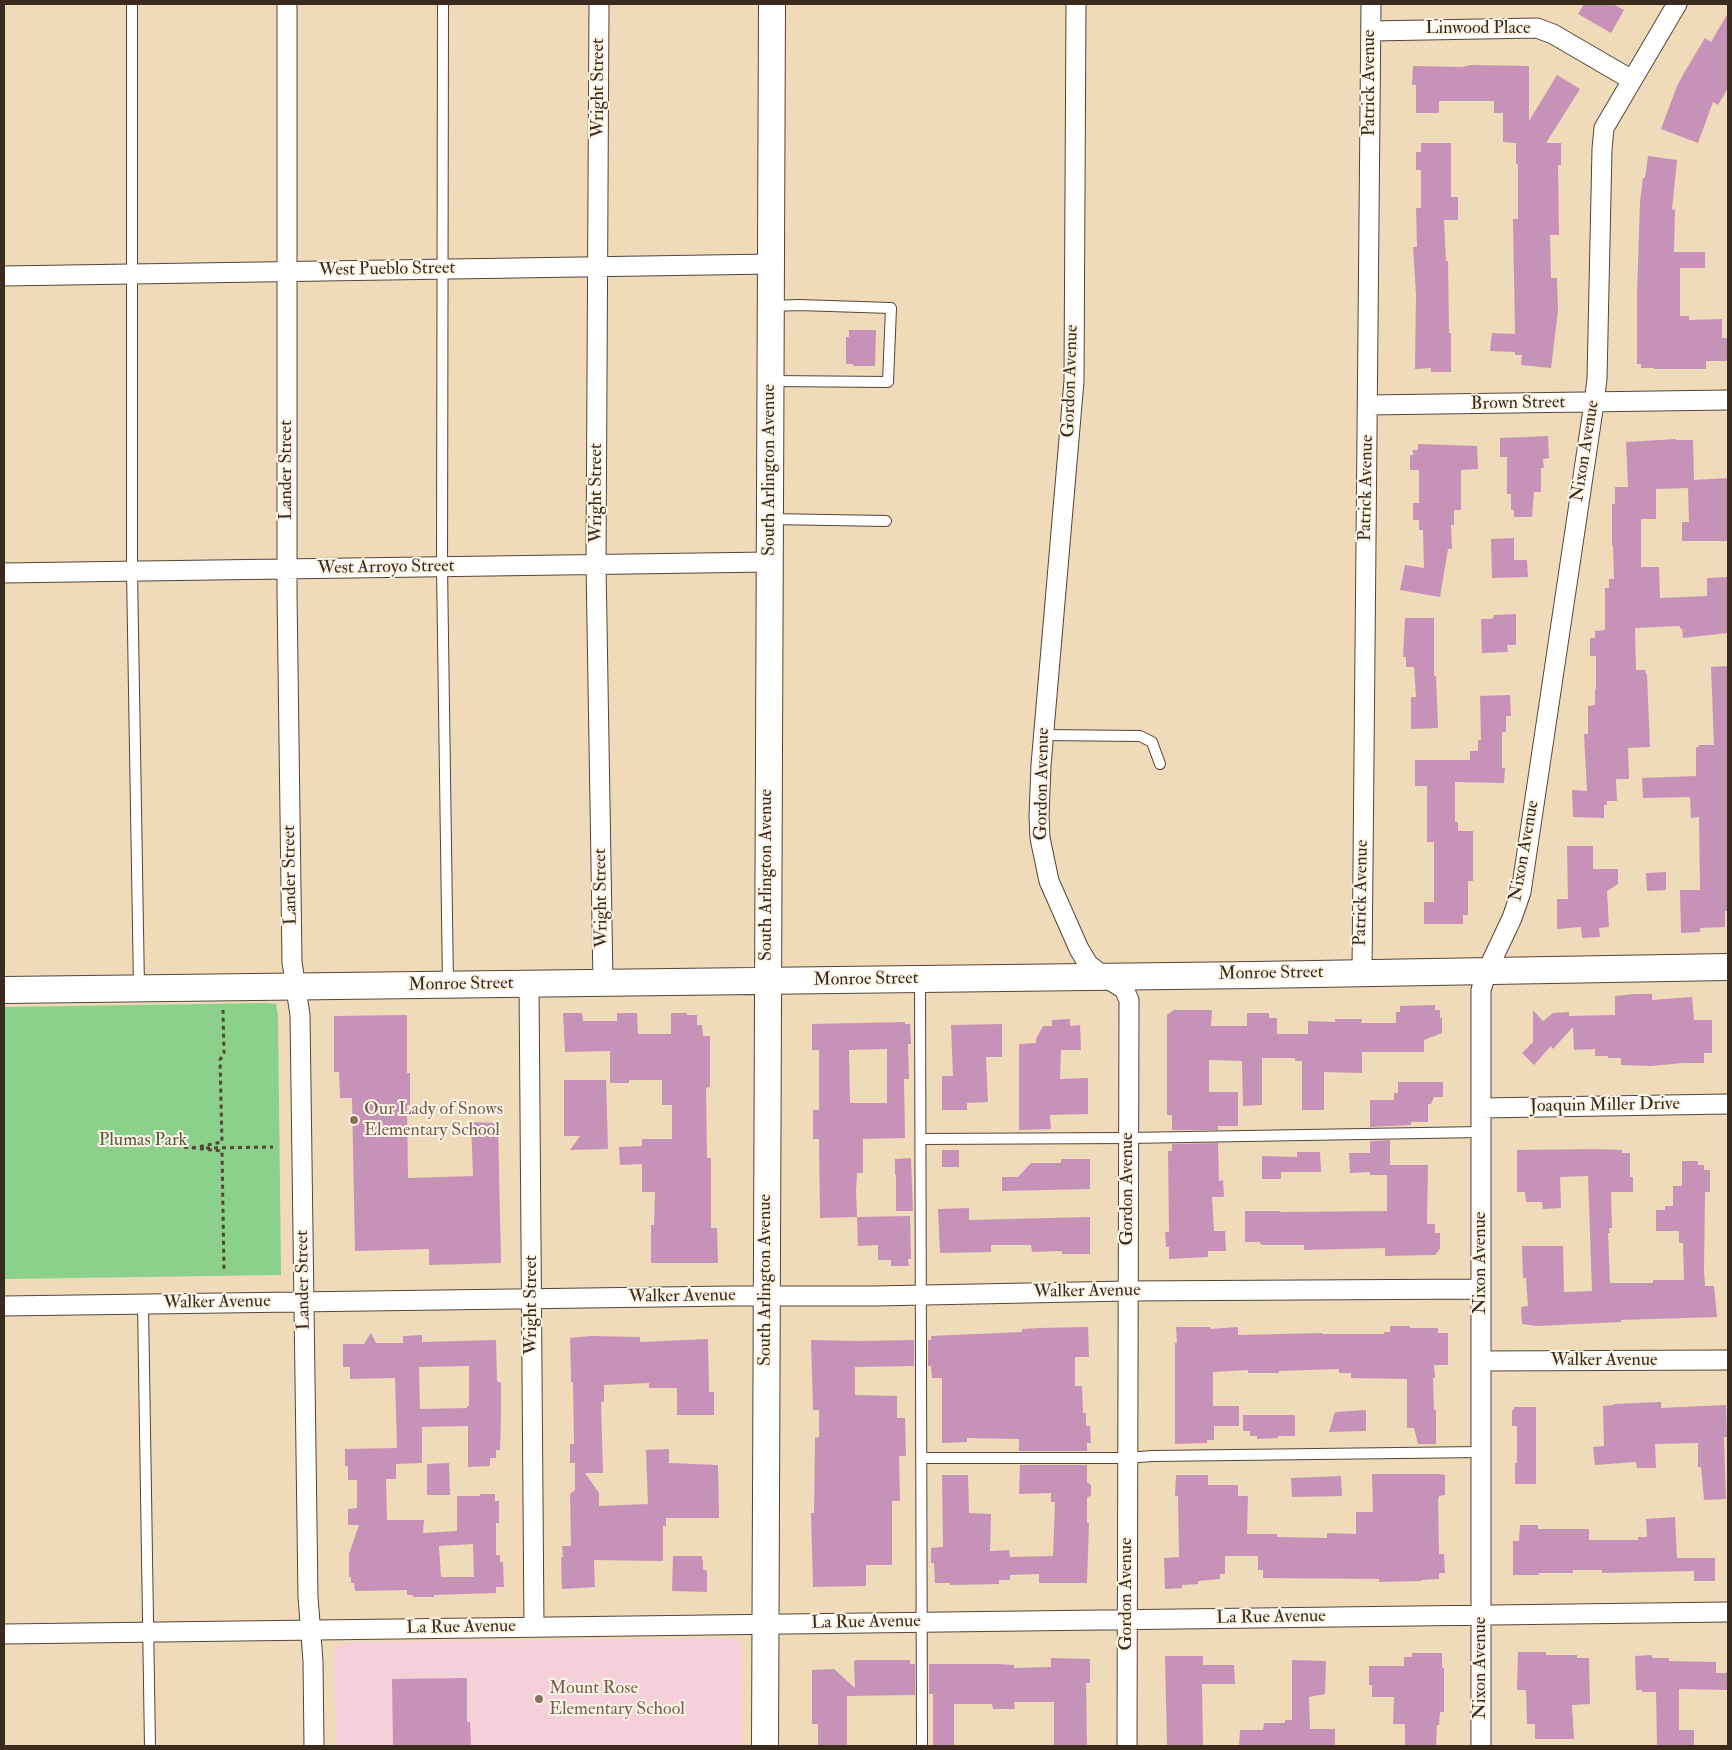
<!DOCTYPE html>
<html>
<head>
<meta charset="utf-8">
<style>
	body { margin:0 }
	#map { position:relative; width:1732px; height:1750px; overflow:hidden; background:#efdbb9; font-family:"IM FELL Double Pica",serif }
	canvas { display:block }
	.frame { position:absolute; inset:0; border:5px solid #3b2a1e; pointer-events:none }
</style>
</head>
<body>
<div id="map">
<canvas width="1732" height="1750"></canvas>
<div class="frame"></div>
</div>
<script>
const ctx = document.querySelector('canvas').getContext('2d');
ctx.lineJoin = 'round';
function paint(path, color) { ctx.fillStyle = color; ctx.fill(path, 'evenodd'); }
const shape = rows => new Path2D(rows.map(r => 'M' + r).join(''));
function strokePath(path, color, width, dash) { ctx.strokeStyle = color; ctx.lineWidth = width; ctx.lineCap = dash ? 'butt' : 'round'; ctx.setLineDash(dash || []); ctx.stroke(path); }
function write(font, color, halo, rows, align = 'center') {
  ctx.font = font + ' "IM FELL Double Pica",serif'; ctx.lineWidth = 4; ctx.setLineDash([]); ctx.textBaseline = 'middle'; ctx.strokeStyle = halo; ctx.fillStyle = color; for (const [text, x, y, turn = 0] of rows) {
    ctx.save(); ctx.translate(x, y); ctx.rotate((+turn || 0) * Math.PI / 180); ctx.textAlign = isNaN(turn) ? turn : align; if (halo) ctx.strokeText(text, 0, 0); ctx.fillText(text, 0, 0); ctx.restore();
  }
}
const built = shape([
	[730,1638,738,1640,742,1650,742,1746,336,1746,334,1652,338,1645,348,1642]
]);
const green = shape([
	[266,1003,276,1004,278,1015,281,1275,4,1279,4,1007]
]);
const building = shape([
	[1584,4,1613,4,1624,10,1611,33,1578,14],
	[1728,13,1728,88,1718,105,1713,102,1698,143,1661,129,1677,86,1684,73,1705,38,1711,42],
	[1471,65,1529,66,1529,121,1557,75,1580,89,1546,143,1561,143,1561,165,1558,165,1559,235,1550,235,1551,278,1557,278,1558,311,1551,368,1521,365,1522,355,1515,355,1515,352,1490,351,1492,333,1515,334,1513,219,1518,219,1518,164,1516,164,1516,143,1503,142,1503,113,1494,113,1494,101,1439,101,1439,113,1416,113,1416,85,1412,85,1413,66,1463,67],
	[1421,143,1451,143,1451,197,1458,197,1458,220,1444,220,1446,261,1448,261,1449,333,1451,333,1451,372,1431,372,1431,368,1415,369,1416,295,1413,247,1417,247,1416,208,1421,208,1421,170,1416,170,1416,152,1421,152],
	[1648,156,1677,160,1672,209,1675,210,1674,252,1705,252,1705,268,1680,268,1680,316,1689,316,1689,320,1722,319,1722,338,1728,338,1728,361,1706,361,1706,369,1654,369,1654,368,1641,368,1641,364,1637,364,1637,294,1640,202,1643,178,1645,178],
	[849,330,876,330,875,366,853,366,853,364,846,364,846,337,849,337],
	[1548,436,1549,458,1543,459,1544,468,1541,468,1541,492,1534,492,1532,517,1514,517,1514,510,1511,510,1511,494,1507,494,1507,457,1500,457,1500,438],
	[1676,439,1676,440,1693,440,1694,480,1728,478,1728,541,1682,541,1682,522,1689,522,1688,488,1656,489,1656,519,1641,519,1641,567,1659,567,1660,598,1707,596,1707,578,1728,577,1728,633,1683,638,1682,628,1680,629,1680,626,1635,628,1636,670,1645,670,1646,674,1647,674,1650,747,1628,748,1629,779,1616,779,1617,801,1607,801,1607,805,1604,805,1604,818,1573,817,1572,790,1587,791,1584,734,1588,734,1588,706,1595,705,1595,689,1596,689,1596,656,1590,656,1590,638,1595,638,1595,631,1605,630,1605,588,1609,588,1609,579,1614,579,1613,546,1612,546,1612,504,1615,504,1615,487,1628,487,1626,442],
	[1418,444,1477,446,1478,469,1461,470,1461,510,1454,510,1454,525,1451,525,1452,549,1448,549,1440,597,1400,590,1405,565,1424,568,1423,530,1419,530,1419,520,1413,520,1413,503,1419,503,1419,470,1410,470,1410,455,1413,455,1413,450,1418,450],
	[1514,538,1514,560,1527,560,1528,577,1492,578,1491,539],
	[1516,614,1516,645,1507,645,1508,652,1482,653,1481,619,1491,619,1493,618,1494,615],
	[1405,618,1434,618,1434,676,1436,676,1438,728,1411,729,1411,697,1416,697,1414,667,1406,667,1406,657,1403,657],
	[1728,666,1728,911,1725,911,1725,927,1700,928,1700,932,1681,933,1680,890,1700,890,1699,817,1691,818,1690,798,1689,797,1643,798,1642,778,1696,776,1696,747,1699,747,1699,745,1714,745,1711,667],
	[1510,695,1511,716,1506,716,1506,732,1502,732,1502,768,1505,768,1504,783,1455,782,1455,822,1458,822,1458,831,1473,831,1473,881,1468,881,1468,915,1463,915,1463,924,1424,924,1424,902,1434,902,1434,842,1427,842,1427,786,1415,786,1415,760,1470,760,1470,751,1478,751,1478,740,1481,740,1480,696],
	[1567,846,1593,846,1593,869,1618,869,1618,884,1607,891,1609,927,1599,928,1600,937,1582,938,1581,927,1557,929,1557,899,1568,899],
	[1666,872,1666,890,1647,891,1646,873],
	[1635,994,1652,994,1652,1000,1692,997,1694,1020,1712,1020,1712,1053,1704,1053,1704,1063,1683,1063,1651,1066,1621,1065,1621,1058,1608,1058,1608,1056,1595,1056,1595,1049,1574,1050,1573,1027,1553,1049,1551,1046,1534,1065,1522,1053,1533,1042,1533,1010,1543,1021,1553,1013,1569,1012,1569,1016,1615,1015,1615,996],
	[1435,1005,1435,1010,1440,1010,1440,1018,1442,1018,1442,1033,1424,1040,1424,1052,1362,1052,1362,1073,1324,1072,1324,1110,1302,1110,1302,1061,1295,1061,1295,1058,1262,1058,1262,1105,1243,1106,1242,1061,1209,1060,1209,1092,1238,1092,1238,1126,1218,1126,1218,1130,1172,1130,1172,1115,1167,1115,1167,1015,1174,1010,1212,1010,1211,1026,1247,1026,1247,1013,1269,1013,1269,1018,1277,1018,1277,1034,1308,1034,1308,1021,1335,1022,1335,1019,1362,1019,1361,1023,1396,1023,1396,1012,1400,1012,1400,1006],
	[563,1013,582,1013,583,1021,617,1021,617,1013,637,1013,638,1034,671,1034,671,1013,687,1013,687,1015,697,1015,697,1025,702,1025,703,1036,710,1036,710,1087,706,1088,707,1158,711,1158,711,1228,717,1228,718,1263,651,1263,651,1225,654,1225,655,1192,642,1192,642,1164,620,1165,619,1147,642,1146,642,1139,672,1139,672,1105,662,1105,662,1080,629,1080,629,1083,610,1083,610,1051,565,1052],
	[407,1015,407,1073,410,1073,410,1105,407,1105,408,1178,473,1176,471,1122,498,1123,501,1263,429,1265,429,1249,355,1251,352,1098,340,1098,339,1072,334,1072,334,1016],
	[1070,1019,1070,1026,1080,1025,1081,1050,1061,1050,1060,1079,1088,1078,1088,1114,1050,1115,1051,1129,1019,1130,1019,1044,1036,1043,1036,1039,1043,1026,1052,1026,1052,1020],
	[905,1022,905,1024,910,1024,911,1044,908,1044,909,1079,904,1079,905,1138,863,1139,863,1173,857,1173,856,1191,857,1217,910,1216,911,1259,908,1259,909,1266,891,1266,891,1260,878,1260,878,1245,858,1246,857,1217,820,1218,819,1139,813,1139,813,1110,819,1110,819,1050,812,1050,812,1024],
	[887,1049,887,1103,850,1103,849,1050],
	[1002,1024,1002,1057,986,1057,988,1102,967,1103,967,1110,942,1110,942,1076,953,1076,951,1025],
	[564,1080,606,1080,608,1149,570,1150,580,1136,564,1136],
	[1398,1082,1443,1082,1443,1097,1434,1097,1431,1104,1428,1104,1428,1122,1411,1122,1411,1125,1370,1127,1370,1100,1394,1100,1394,1093,1398,1093],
	[1390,1140,1390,1165,1428,1165,1427,1224,1435,1224,1435,1233,1440,1233,1440,1249,1435,1255,1385,1256,1385,1248,1304,1250,1304,1245,1264,1245,1260,1244,1260,1242,1245,1242,1245,1211,1280,1211,1280,1212,1387,1211,1387,1175,1370,1175,1370,1172,1350,1173,1349,1153,1370,1153,1370,1141],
	[1218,1143,1219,1181,1223,1180,1224,1197,1212,1197,1214,1231,1225,1231,1226,1251,1208,1251,1208,1257,1169,1259,1169,1247,1166,1247,1165,1232,1169,1232,1168,1151,1172,1151,1172,1144],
	[1596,1149,1622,1150,1622,1153,1630,1153,1630,1177,1633,1177,1633,1192,1611,1192,1612,1228,1609,1228,1610,1233,1608,1233,1610,1283,1653,1283,1653,1280,1684,1280,1683,1243,1679,1243,1679,1231,1656,1231,1656,1210,1665,1210,1665,1206,1673,1206,1673,1186,1682,1186,1682,1161,1698,1161,1698,1165,1704,1165,1704,1170,1710,1170,1710,1192,1705,1192,1704,1270,1705,1286,1714,1286,1717,1317,1621,1320,1621,1322,1537,1326,1522,1324,1521,1307,1528,1306,1526,1278,1523,1278,1522,1246,1563,1246,1564,1292,1592,1291,1588,1176,1560,1177,1561,1208,1543,1209,1542,1202,1526,1202,1525,1192,1517,1192,1517,1150],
	[942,1150,959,1150,959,1167,942,1167],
	[1297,1152,1320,1152,1321,1172,1281,1172,1281,1179,1262,1179,1262,1156,1297,1157],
	[911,1158,913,1211,896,1211,896,1175,895,1175,895,1159],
	[1061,1159,1090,1159,1090,1189,1002,1191,1002,1177,1018,1177,1031,1163,1061,1163],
	[969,1208,969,1220,1090,1217,1090,1254,1062,1254,1062,1251,1032,1252,1031,1245,991,1245,991,1252,940,1253,938,1209],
	[1390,1326,1410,1326,1410,1328,1438,1328,1438,1333,1448,1333,1448,1365,1434,1365,1435,1378,1433,1378,1434,1410,1436,1410,1436,1444,1418,1444,1414,1428,1407,1428,1407,1379,1351,1378,1351,1373,1339,1373,1339,1369,1279,1371,1279,1373,1248,1373,1248,1370,1213,1372,1213,1406,1239,1406,1239,1426,1214,1426,1214,1440,1207,1440,1207,1443,1175,1444,1175,1343,1177,1343,1176,1327,1210,1327,1210,1329,1238,1327,1238,1335,1322,1333,1322,1334,1384,1334,1384,1332,1390,1332],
	[1088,1327,1089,1357,1075,1357,1075,1386,1082,1386,1083,1413,1086,1413,1086,1426,1090,1426,1091,1443,1087,1443,1087,1451,1019,1451,1019,1439,967,1438,967,1442,942,1443,942,1378,932,1378,931,1366,928,1366,928,1340,931,1340,931,1336,1022,1332,1022,1329,1039,1328],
	[371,1333,376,1343,403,1343,403,1336,422,1335,422,1342,496,1340,497,1381,501,1383,501,1417,500,1450,496,1450,496,1458,490,1458,490,1466,468,1467,468,1426,422,1427,422,1463,396,1464,396,1479,386,1479,387,1520,424,1520,423,1533,457,1531,457,1496,480,1496,480,1494,495,1494,495,1501,499,1501,499,1523,496,1523,496,1555,500,1555,500,1562,503,1562,504,1587,496,1587,496,1593,434,1595,434,1597,413,1597,413,1595,407,1595,407,1590,355,1591,354,1583,351,1583,351,1577,349,1577,349,1554,359,1525,348,1525,348,1509,357,1508,357,1480,348,1480,348,1466,345,1466,345,1449,397,1448,395,1378,350,1379,350,1367,343,1367,343,1344,364,1344],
	[469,1366,469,1406,467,1406,467,1408,420,1409,419,1367],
	[473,1544,474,1577,441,1577,439,1546],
	[591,1336,640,1337,640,1342,708,1339,709,1392,714,1392,714,1415,677,1415,677,1388,649,1388,649,1383,604,1385,604,1402,601,1402,603,1473,585,1473,599,1493,599,1506,648,1504,646,1450,669,1449,669,1463,718,1465,719,1518,666,1518,666,1526,663,1526,663,1561,594,1560,595,1587,562,1589,561,1557,563,1557,562,1546,571,1546,570,1494,575,1490,575,1463,570,1463,570,1444,574,1444,573,1382,571,1382,571,1373,570,1338],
	[811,1340,858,1341,914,1340,914,1366,855,1367,855,1395,897,1396,897,1418,905,1418,906,1456,899,1456,900,1501,892,1501,892,1565,866,1565,866,1586,813,1587,811,1513,814,1513,815,1438,819,1437,819,1410,813,1410],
	[1661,1402,1661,1408,1726,1405,1727,1437,1724,1437,1726,1499,1704,1500,1701,1467,1698,1467,1698,1443,1655,1444,1656,1468,1637,1468,1636,1462,1595,1465,1593,1447,1604,1446,1603,1406,1614,1405,1614,1404],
	[1514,1407,1536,1407,1536,1484,1515,1484,1515,1463,1517,1463,1517,1426,1512,1426,1512,1410,1514,1410],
	[1366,1410,1366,1431,1329,1432,1335,1412],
	[1243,1415,1295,1415,1295,1436,1278,1436,1278,1438,1257,1439,1257,1436,1250,1436,1250,1431,1243,1431],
	[449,1463,450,1495,427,1495,427,1464],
	[1020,1465,1087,1465,1087,1482,1091,1485,1091,1495,1087,1498,1087,1523,1089,1523,1087,1583,1039,1583,1039,1574,1010,1575,1010,1580,999,1580,999,1584,950,1585,950,1583,935,1583,934,1563,931,1563,931,1548,943,1547,942,1475,968,1475,969,1513,991,1514,990,1551,1009,1550,1010,1557,1053,1556,1055,1502,1051,1502,1051,1493,1019,1494],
	[1372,1474,1439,1474,1445,1475,1445,1495,1439,1496,1439,1498,1438,1498,1439,1554,1444,1554,1445,1573,1439,1573,1439,1579,1421,1580,1421,1581,1379,1582,1379,1579,1263,1578,1263,1570,1258,1570,1258,1556,1225,1556,1225,1574,1220,1574,1220,1579,1198,1581,1198,1584,1182,1585,1182,1588,1165,1589,1164,1558,1179,1557,1178,1496,1175,1496,1176,1475,1208,1475,1208,1485,1238,1485,1238,1496,1248,1496,1247,1534,1277,1534,1277,1537,1327,1538,1327,1533,1356,1534,1356,1512,1373,1512],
	[1341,1476,1342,1496,1292,1497,1291,1478],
	[1675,1517,1677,1558,1715,1558,1715,1581,1694,1581,1694,1571,1602,1573,1602,1570,1573,1570,1573,1573,1539,1573,1539,1575,1513,1575,1513,1541,1519,1541,1520,1525,1538,1525,1538,1529,1589,1529,1589,1540,1638,1540,1638,1537,1647,1537,1646,1519],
	[673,1556,702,1556,702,1560,703,1560,703,1569,707,1571,707,1592,672,1591],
	[1518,1652,1546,1652,1546,1655,1577,1655,1577,1658,1589,1658,1590,1704,1572,1705,1574,1739,1535,1739,1535,1724,1527,1724,1526,1690,1517,1690],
	[1412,1653,1442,1653,1442,1668,1444,1668,1444,1712,1440,1712,1439,1725,1437,1725,1436,1746,1405,1746,1405,1724,1393,1724,1394,1697,1372,1697,1372,1685,1369,1685,1369,1666,1404,1666,1404,1657,1412,1657],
	[1651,1655,1653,1658,1669,1658,1669,1661,1716,1662,1716,1673,1728,1673,1728,1690,1679,1689,1679,1730,1694,1730,1694,1746,1657,1746,1656,1692,1642,1692,1642,1690,1636,1690,1635,1656],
	[1165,1656,1203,1656,1203,1665,1234,1665,1235,1684,1202,1684,1203,1746,1167,1746],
	[1051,1658,1090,1659,1090,1683,1086,1683,1087,1746,1054,1746,1054,1702,1014,1702,1015,1709,993,1709,992,1704,954,1704,954,1746,933,1746,933,1694,929,1694,929,1664,998,1664,1014,1665,1014,1668,1051,1667],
	[857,1660,910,1660,910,1664,915,1664,915,1695,847,1696,847,1746,818,1746,818,1724,812,1724,812,1670,834,1669,855,1688,854,1661],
	[1292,1660,1326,1661,1325,1694,1309,1697,1310,1729,1335,1729,1335,1746,1239,1746,1240,1730,1263,1730,1264,1723,1285,1723,1285,1720,1292,1720],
	[467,1678,467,1722,470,1722,471,1746,393,1746,392,1679]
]);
const path = shape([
	[184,1147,222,1151,224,1272],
	[192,1148,222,1142,220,1060,224,1053,223,1010],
	[206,1148,273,1147]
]);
const lane = shape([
	[132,4,132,571,139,987],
	[443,4,442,567,448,984],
	[771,306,799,305,891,308,888,382,772,381],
	[770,519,886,521],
	[1043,735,1140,736,1152,742,1160,764],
	[920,980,922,1746],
	[921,1139,1128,1138,1481,1132],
	[143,1304,150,1746],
	[922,1458,1127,1458,1152,1456,1481,1452]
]);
const street = shape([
	[287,4,287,592,292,962,300,1015,308,1597,313,1661,314,1746],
	[599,4,596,564,603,983],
	[1076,4,1074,381,1041,765,1039,816,1040,838,1049,881,1079,949,1088,964,1103,976,1124,989,1129,1000,1127,1746],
	[1371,31,1537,28,1553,34,1632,80],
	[4,276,771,264],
	[1368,405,1728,400],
	[4,573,769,562],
	[1362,972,1371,4],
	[529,984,534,1627],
	[1481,1108,1728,1104],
	[4,1306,732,1296,875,1296,1128,1291,1481,1289],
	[1481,1361,1728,1360],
	[4,1634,1728,1612],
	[1481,1746,1481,990,1487,971,1512,918,1521,892,1594,403,1597,379,1602,149,1604,128,1677,4]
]);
const secondary = shape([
	[4,990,1255,975,1728,967],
	[765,1746,772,4]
]);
const markers = [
	[354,1120,5,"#8d6e63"],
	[539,1699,5,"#8d6e63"]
];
const streetNames = [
	["Linwood Place",1478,29],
	["Patrick Avenue",1370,83,-90],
	["Wright Street",599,88,-90],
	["West Pueblo Street",387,270,-1],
	["Gordon Avenue",1071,381,-88],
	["Brown Street",1518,404,-1],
	["Nixon Avenue",1586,451,-81],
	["Lander Street",287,470,-90],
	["South Arlington Avenue",770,470,-90],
	["Patrick Avenue",1367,488,-89],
	["Wright Street",597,493,-90],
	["West Arroyo Street",386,568,-1],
	["Gordon Avenue",1043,784,-89],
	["Nixon Avenue",1525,851,-80],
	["Lander Street",291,875,-91],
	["South Arlington Avenue",767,875,-90],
	["Patrick Avenue",1362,893,-89],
	["Wright Street",602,898,-91],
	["Monroe Street",1271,974,-1],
	["Monroe Street",866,980,-1],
	["Monroe Street",461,985,-1],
	["Joaquin Miller Drive",1605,1106,-1],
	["Gordon Avenue",1128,1189,-90],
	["Nixon Avenue",1481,1263,-90],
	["Lander Street",304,1280,-91],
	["South Arlington Avenue",766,1280,-90],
	["Walker Avenue",1087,1292,-1],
	["Walker Avenue",682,1297,-1],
	["Walker Avenue",217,1303,-1],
	["Wright Street",532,1305,-90],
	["Walker Avenue",1604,1361],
	["Gordon Avenue",1127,1594,-90],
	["La Rue Avenue",1271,1618,-1],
	["La Rue Avenue",866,1623,-1],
	["La Rue Avenue",461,1628,-1],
	["Nixon Avenue",1481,1668,-90]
];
const educationNames = [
	["Our Lady of Snows",364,1110],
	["Elementary School",364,1131],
	["Mount Rose",549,1689],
	["Elementary School",549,1710]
];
const parkNames = [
	["Plumas Park",143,1141]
];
paint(built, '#f5cfd9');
paint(green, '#8bd18b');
paint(building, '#c792b7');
strokePath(lane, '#564535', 12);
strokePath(street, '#564535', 21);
strokePath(secondary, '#564535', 28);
strokePath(path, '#564535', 3, [4, 4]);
strokePath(lane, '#fff', 10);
strokePath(street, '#fff', 19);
strokePath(secondary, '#fff', 26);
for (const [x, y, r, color] of markers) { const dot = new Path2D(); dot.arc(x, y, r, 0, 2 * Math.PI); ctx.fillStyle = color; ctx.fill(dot); strokePath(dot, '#fcf5e5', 2); }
write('18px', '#3b2a1e', '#fcf5e5', streetNames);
write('18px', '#785e54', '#fcf5e5', educationNames, 'left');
write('18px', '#535c3f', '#fcf5e5', parkNames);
</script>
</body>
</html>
